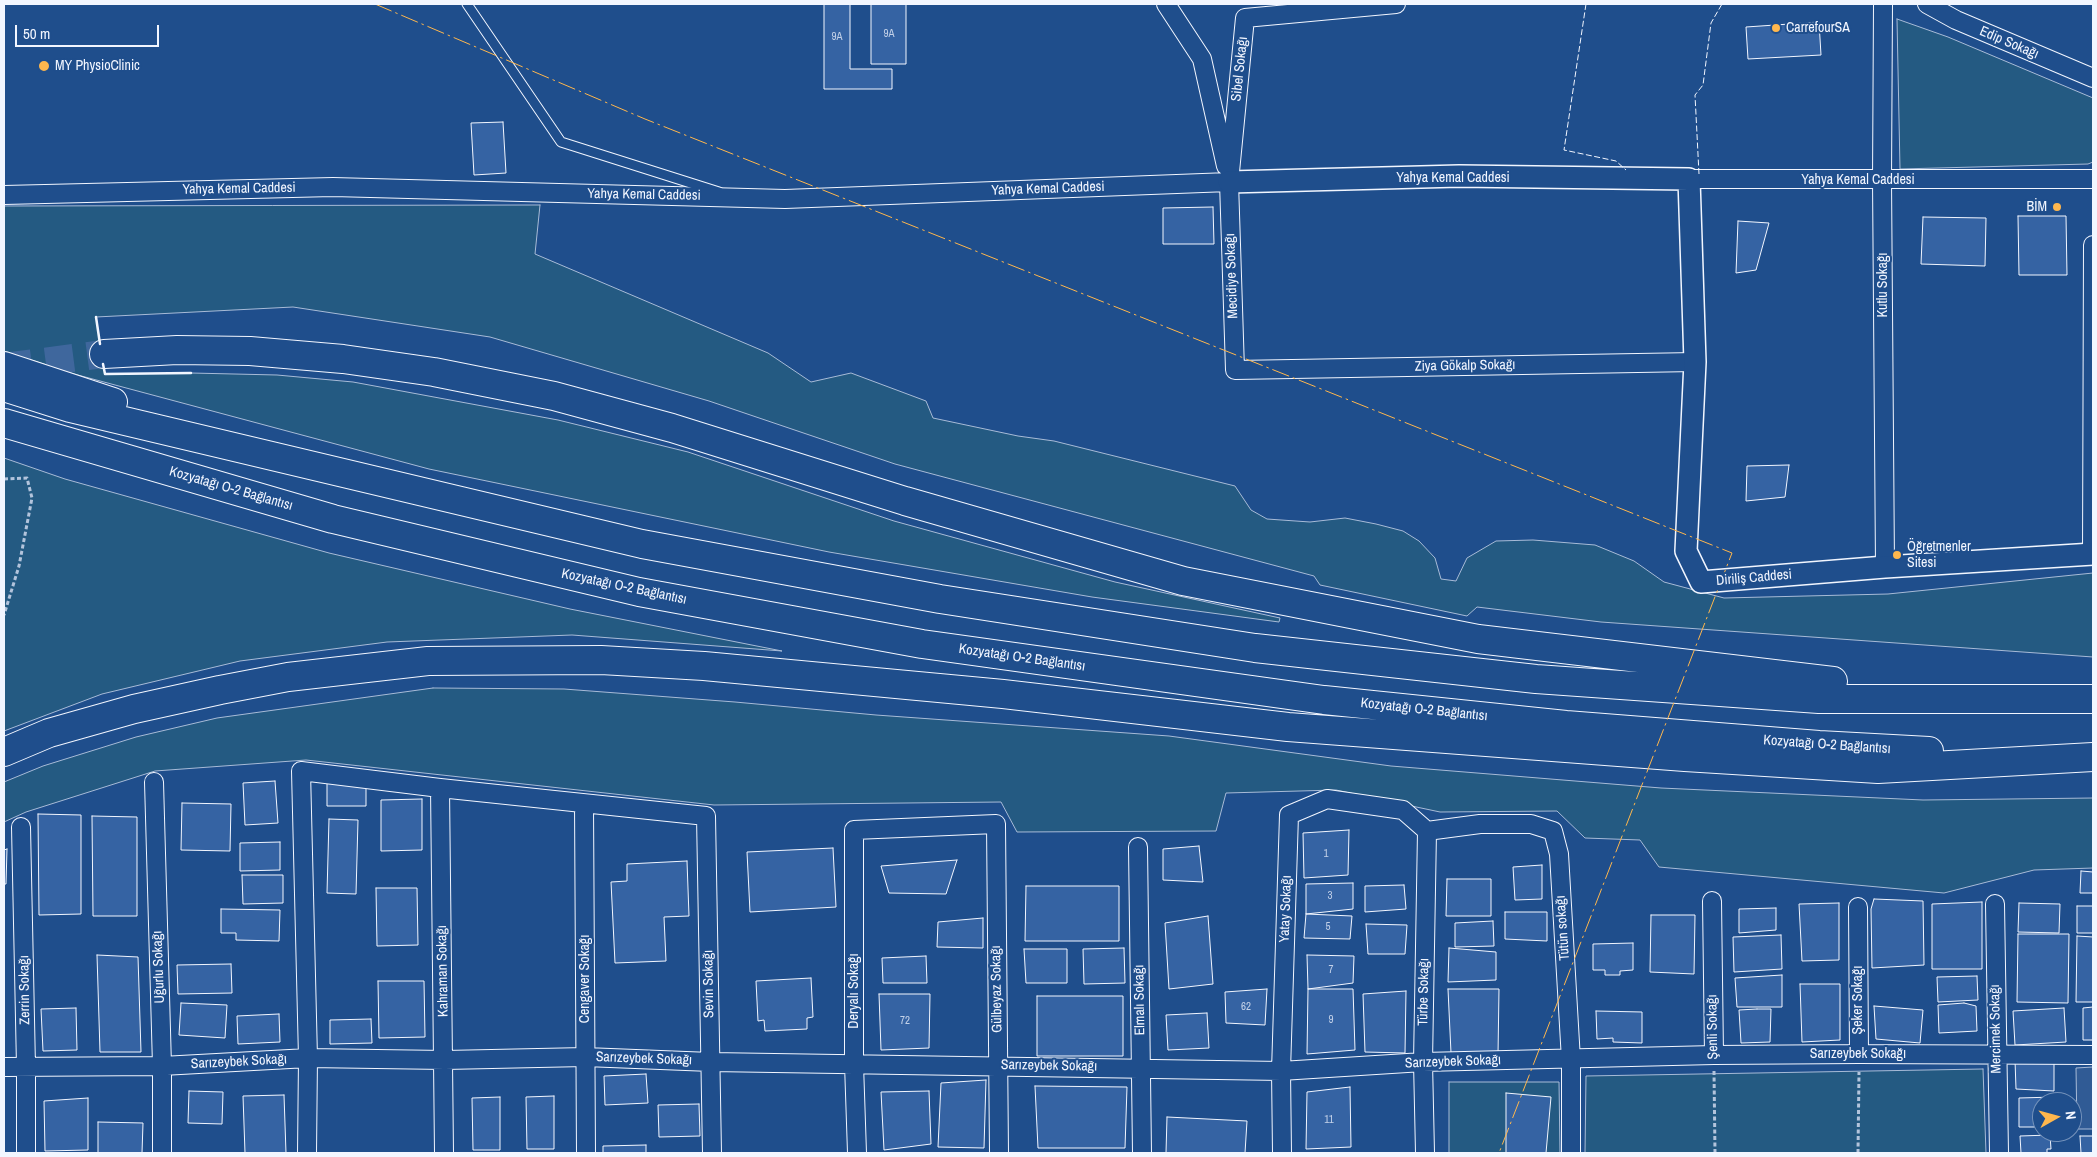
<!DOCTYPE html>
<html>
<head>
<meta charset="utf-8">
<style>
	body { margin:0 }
	#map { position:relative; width:2097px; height:1157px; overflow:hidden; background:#1f4e8c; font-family:"Archivo Narrow",sans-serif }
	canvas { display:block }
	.frame { position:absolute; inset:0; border:5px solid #f2f6ff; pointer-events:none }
	.north { position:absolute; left:2032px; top:1092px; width:50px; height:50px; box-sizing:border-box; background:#1f4e8c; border:1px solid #7391ba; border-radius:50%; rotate:83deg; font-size:14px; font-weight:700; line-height:20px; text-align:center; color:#f2f6ff }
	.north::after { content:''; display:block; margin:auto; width:18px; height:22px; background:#ffb74d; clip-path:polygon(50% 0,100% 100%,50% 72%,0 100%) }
	.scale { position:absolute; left:15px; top:25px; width:144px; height:22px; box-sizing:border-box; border:2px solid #f2f6ff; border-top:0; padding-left:6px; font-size:15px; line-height:18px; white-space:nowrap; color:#f2f6ff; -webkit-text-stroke:4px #1f4e8c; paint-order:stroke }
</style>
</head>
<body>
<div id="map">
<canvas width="2097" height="1157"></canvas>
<div class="frame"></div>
<div class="north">N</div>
<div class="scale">50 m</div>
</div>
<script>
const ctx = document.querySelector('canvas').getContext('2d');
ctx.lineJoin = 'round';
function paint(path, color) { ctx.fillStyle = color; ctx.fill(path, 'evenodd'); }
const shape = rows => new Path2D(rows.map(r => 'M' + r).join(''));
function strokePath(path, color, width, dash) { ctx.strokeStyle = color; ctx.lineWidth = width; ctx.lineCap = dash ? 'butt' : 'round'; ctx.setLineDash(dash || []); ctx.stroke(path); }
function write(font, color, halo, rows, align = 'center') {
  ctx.font = font + ' "Archivo Narrow",sans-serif'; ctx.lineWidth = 4; ctx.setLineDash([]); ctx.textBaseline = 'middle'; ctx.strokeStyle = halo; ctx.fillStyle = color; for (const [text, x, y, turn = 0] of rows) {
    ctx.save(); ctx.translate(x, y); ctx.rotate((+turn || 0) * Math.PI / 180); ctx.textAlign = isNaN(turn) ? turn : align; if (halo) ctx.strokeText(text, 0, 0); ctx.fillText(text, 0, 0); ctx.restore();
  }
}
const green = shape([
	[1897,19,1948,37,2093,98,2093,162,2088,164,1900,169,1897,19],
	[540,205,535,254,768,353,811,382,851,373,926,401,933,418,1018,436,1054,441,1235,486,1251,510,1267,519,1310,522,1345,518,1376,524,1403,531,1419,541,1435,558,1441,579,1456,581,1467,558,1496,541,1533,540,1595,545,1634,561,1664,582,1724,598,1888,594,2093,573,2093,657,1601,622,1477,607,1467,616,1320,585,1314,576,895,464,709,401,490,337,293,307,96,317,105,374,191,373,277,375,353,382,558,420,688,452,894,521,1115,582,1280,618,1279,622,1092,597,829,552,429,469,74,374,4,351,4,206,540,205],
	[4,458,65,479,329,553,570,609,782,651,572,635,387,642,240,661,102,694,4,731,4,458],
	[433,688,564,689,735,702,876,715,1169,736,1391,766,1661,788,1923,800,2093,798,2093,868,2034,870,1944,893,1659,867,1640,840,1585,838,1557,811,1440,812,1336,790,1226,793,1216,831,1017,832,1001,802,714,805,306,760,155,771,26,812,4,822,4,782,43,766,136,737,217,718,433,688],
	[1983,1069,1986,1153,1585,1153,1586,1076,1983,1069],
	[1449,1082,1559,1082,1560,1153,1449,1153,1449,1082]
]);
const parking = shape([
	[2093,1067,2093,1129,2077,1129,2076,1068,2093,1067]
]);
const building = shape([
	[824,4,850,4,850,69,892,69,892,89,824,89,824,4],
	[871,4,906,4,906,64,871,64,871,4],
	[1819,22,1821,55,1748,59,1746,27,1819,22],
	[503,122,506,173,474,175,471,123,503,122],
	[1213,207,1214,244,1163,244,1163,208,1213,207],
	[2018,216,2066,216,2067,275,2019,275,2018,216],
	[1923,217,1986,218,1985,266,1921,264,1923,217],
	[1738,221,1769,223,1756,270,1736,273,1738,221],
	[1789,465,1785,497,1746,501,1747,466,1789,465],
	[275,781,278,823,245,825,243,783,275,781],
	[327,782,366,782,366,806,327,806,327,782],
	[422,799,422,850,381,851,381,800,422,799],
	[182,803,231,804,230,851,181,850,182,803],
	[38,814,81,815,81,914,39,915,38,814],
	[92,816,137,817,137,916,93,916,92,816],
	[329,819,358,820,356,894,327,893,329,819],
	[1349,830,1348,875,1304,878,1303,833,1349,830],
	[280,842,280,870,240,871,240,843,280,842],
	[1199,846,1203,882,1163,880,1163,849,1199,846],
	[833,848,836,907,750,912,747,852,833,848],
	[7,849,6,884,4,884,4,850,7,849],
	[957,860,946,894,889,893,881,866,957,860],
	[687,861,689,916,664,917,666,961,615,963,611,882,627,881,627,864,687,861],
	[1542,865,1542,899,1515,900,1513,867,1542,865],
	[2081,871,2093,872,2093,893,2080,893,2081,871],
	[242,875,283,875,283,903,243,904,242,875],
	[1447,879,1491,879,1491,916,1446,916,1447,879],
	[1353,883,1353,909,1306,914,1306,884,1353,883],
	[1404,885,1406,909,1365,912,1365,886,1404,885],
	[1026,886,1119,886,1119,941,1025,941,1026,886],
	[376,888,417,888,418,945,377,946,376,888],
	[1874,899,1923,901,1924,965,1872,968,1871,909,1874,899],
	[1982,902,1982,969,1932,969,1932,904,1982,902],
	[1839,903,1839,960,1802,961,1799,904,1839,903],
	[2019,903,2060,904,2059,933,2018,932,2019,903],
	[2077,906,2093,906,2093,933,2077,933,2077,906],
	[1776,908,1776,930,1739,933,1739,909,1776,908],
	[221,909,280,910,279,941,236,940,236,933,221,933,221,909],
	[1505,912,1547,912,1547,941,1505,939,1505,912],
	[1306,914,1352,916,1350,939,1304,938,1306,914],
	[1651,915,1695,915,1694,974,1650,972,1651,915],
	[1208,916,1213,984,1169,989,1165,923,1208,916],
	[983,918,983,948,937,947,938,922,983,918],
	[1493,921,1494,946,1455,947,1455,923,1493,921],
	[1366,924,1407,925,1405,954,1368,954,1366,924],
	[2018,934,2069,934,2068,1003,2017,1002,2018,934],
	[1781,935,1782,969,1734,972,1733,937,1781,935],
	[2077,936,2093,937,2093,1002,2076,1002,2077,936],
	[1633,943,1633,970,1620,971,1620,975,1605,975,1605,970,1593,970,1593,944,1633,943],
	[1124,948,1125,983,1084,984,1083,949,1124,948],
	[1449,948,1496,952,1496,980,1448,982,1449,948],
	[1024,949,1067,949,1067,983,1026,983,1024,949],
	[97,955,138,957,141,1052,100,1052,97,955],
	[1307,955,1354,956,1353,983,1308,989,1307,955],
	[926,956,927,983,883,983,882,958,926,956],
	[231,964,232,993,178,994,177,965,231,964],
	[1782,975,1782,1007,1737,1007,1735,978,1782,975],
	[1977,976,1978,1000,1938,1002,1937,977,1977,976],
	[811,978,813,1017,807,1018,807,1029,765,1031,764,1020,758,1021,756,981,811,978],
	[378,981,424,981,425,1037,379,1038,378,981],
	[1800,984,1840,984,1840,1040,1802,1042,1800,984],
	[1267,989,1265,1025,1226,1023,1225,992,1267,989],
	[1308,989,1353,989,1355,1050,1307,1054,1308,989],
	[1448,989,1499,989,1498,1055,1451,1053,1448,989],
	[1406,991,1405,1053,1365,1052,1363,994,1406,991],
	[879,994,930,994,929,1048,881,1050,879,994],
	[1037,996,1123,996,1123,1056,1037,1056,1037,996],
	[181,1003,227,1005,225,1038,179,1035,181,1003],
	[1964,1003,1976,1006,1977,1031,1939,1033,1938,1005,1964,1003],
	[1874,1006,1923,1010,1920,1043,1876,1039,1874,1006],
	[2093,1007,2093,1040,2083,1040,2083,1008,2093,1007],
	[76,1008,77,1050,43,1051,41,1009,76,1008],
	[2064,1008,2066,1042,2015,1045,2013,1011,2064,1008],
	[1757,1009,1771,1009,1770,1042,1741,1043,1739,1010,1757,1009],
	[1596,1011,1642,1012,1642,1043,1613,1042,1613,1038,1597,1039,1596,1011],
	[1207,1013,1209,1048,1168,1050,1166,1015,1207,1013],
	[279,1014,280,1042,238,1044,237,1016,279,1014],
	[371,1019,372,1043,330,1044,330,1020,371,1019],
	[2015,1060,2054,1061,2054,1091,2016,1089,2015,1060],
	[646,1074,648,1103,605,1105,604,1076,646,1074],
	[986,1080,984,1148,938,1147,941,1083,986,1080],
	[1035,1086,1127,1087,1125,1148,1038,1148,1035,1086],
	[1350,1087,1351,1147,1306,1149,1307,1092,1350,1087],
	[189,1091,223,1092,222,1124,188,1123,189,1091],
	[929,1091,931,1144,884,1150,881,1092,929,1091],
	[1506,1093,1551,1097,1546,1153,1506,1153,1506,1093],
	[284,1095,286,1153,245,1153,243,1096,284,1095],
	[554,1096,554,1149,527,1149,526,1097,554,1096],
	[500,1097,500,1150,473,1150,472,1098,500,1097],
	[2055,1097,2056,1102,2042,1102,2042,1127,2019,1127,2019,1098,2055,1097],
	[88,1098,88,1150,45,1151,44,1101,88,1098],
	[699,1104,700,1136,659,1137,658,1105,699,1104],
	[1167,1117,1247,1121,1245,1153,1166,1153,1167,1117],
	[98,1122,143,1123,142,1153,98,1153,98,1122],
	[2050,1135,2051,1149,2047,1149,2047,1153,2021,1153,2020,1136,2050,1135],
	[2080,1136,2093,1136,2093,1153,2081,1153,2080,1136],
	[646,1145,646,1153,603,1153,603,1146,646,1145]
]);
const motorwayTunnel = shape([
	[4,367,104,354]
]);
const path = shape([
	[4,479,27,478,32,498,19,566,4,615],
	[1714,1071,1715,1153],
	[1858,1153,1859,1072]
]);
const service = shape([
	[467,4,561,142,719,192]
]);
const minor = shape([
	[1166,4,1202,59,1226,166],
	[1396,4,1245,18,1229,182,1235,370,1695,362],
	[1883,4,1882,180,1885,567],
	[1927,4,1956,20,2093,78],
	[1689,179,2093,179],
	[4,195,333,187,785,199,1229,182],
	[2092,554,2093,245],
	[154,782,162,1066,162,1153],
	[440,788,444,1153],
	[584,804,586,1153],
	[21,827,26,1067,26,1153],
	[1427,831,1480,824,1531,824,1553,831,1559,854,1571,1060,1571,1153],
	[1138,847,1142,1153],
	[1712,901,1714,1055],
	[1995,904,1999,1153],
	[1858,907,1859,1054],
	[4,1067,162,1066,308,1058,445,1060,585,1057,711,1062,1281,1071,1423,1062,1714,1055,1859,1054,2093,1055],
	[307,1153,308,1058,301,771,440,788,706,816,712,1153],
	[857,1153,854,1064,854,830,996,824,999,1153],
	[1282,1153,1281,1071,1289,815,1327,799,1403,810,1427,831],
	[1425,1153,1423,1062,1427,831]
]);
const tertiary = shape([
	[1229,182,1459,176,1689,179,1695,362,1686,551,1701,582,1885,567,2093,554]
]);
const motorway = shape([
	[104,354,177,350,250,351,343,359,434,372,554,396,672,428,905,501,1183,581,1478,639,1833,681],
	[4,366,113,402],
	[4,387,70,408,642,544,940,599,1255,648,1536,679,1819,699,2093,699],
	[4,423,333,519,639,592,922,644,1324,700,1566,725,1819,745,1929,751],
	[4,752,49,733,134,709,220,690,288,677,428,661,601,660,704,666,1003,694,1288,727,1685,757,1878,769,2093,757]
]);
const fence = shape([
	[1586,4,1564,150,1616,161,1626,170],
	[1699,174,1695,95,1703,85,1711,23,1722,4]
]);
const wall = shape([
	[96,317,100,344],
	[103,364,105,374,191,373]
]);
const power = shape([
	[375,4,645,119,1732,553,1499,1153]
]);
const markers = [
	[1776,28,5,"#ffb74d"],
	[44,66,6,"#ffb74d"],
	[2057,207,5,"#ffb74d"],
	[1897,555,5,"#ffb74d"]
];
const numberNames = [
	["9A",889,34],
	["9A",837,37],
	["1",1326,854],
	["3",1330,896],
	["5",1328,927],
	["7",1331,970],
	["62",1246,1007],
	["9",1331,1020],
	["72",905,1021],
	["11",1329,1120]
];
const poiNames = [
	["CarrefourSA",1786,28],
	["MY PhysioClinic",55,66],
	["BİM",2047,207,"right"],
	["Öğretmenler",1907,547],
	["Sitesi",1907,563]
];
const streetNames = [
	["Edip Sokağı",2009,43,23],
	["Sibel Sokağı",1240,69,-84],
	["Yahya Kemal Caddesi",1453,178],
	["Yahya Kemal Caddesi",1858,180],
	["Yahya Kemal Caddesi",239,189,-1],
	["Yahya Kemal Caddesi",1048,189,-2],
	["Yahya Kemal Caddesi",644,195,1],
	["Mecidiye Sokağı",1232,276,-92],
	["Kutlu Sokağı",1883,285,-90],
	["Ziya Gökalp Sokağı",1465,366,-1],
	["Kozyatağı O-2 Bağlantısı",231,489,16],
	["Diriliş Caddesi",1754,578,-5],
	["Kozyatağı O-2 Bağlantısı",624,587,12],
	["Kozyatağı O-2 Bağlantısı",1022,658,8],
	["Kozyatağı O-2 Bağlantısı",1424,710,6],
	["Kozyatağı O-2 Bağlantısı",1827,745,4],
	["Yatay Sokağı",1286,909,-88],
	["Tütün sokağı",1563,928,-94],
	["Uğurlu Sokağı",159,967,-92],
	["Kahraman Sokağı",443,971,-91],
	["Cengaver Sokağı",585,979,-90],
	["Sevin Sokağı",709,984,-91],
	["Gülbeyaz Sokağı",997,989,-91],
	["Zerrin Sokağı",25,990,-91],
	["Deryalı Sokağı",854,991,-90],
	["Türbe Sokağı",1424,992,-89],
	["Elmalı Sokağı",1140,1000,-91],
	["Şeker Sokağı",1858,1000,-90],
	["Şenli Sokağı",1713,1027,-91],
	["Mercimek Sokağı",1996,1029,-91],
	["Sarızeybek Sokağı",1858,1054],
	["Sarızeybek Sokağı",644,1059,2],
	["Sarızeybek Sokağı",239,1062,-3],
	["Sarızeybek Sokağı",1453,1062,-2],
	["Sarızeybek Sokağı",1049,1066,1]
];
paint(green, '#245a82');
strokePath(green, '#a8bbd7', 1);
paint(parking, '#305b95');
strokePath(parking, '#a8bbd7', 1);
paint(building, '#3563a3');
strokePath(building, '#f2f6ff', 1);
strokePath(motorwayTunnel, '#3f679d', 28, [28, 14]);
strokePath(service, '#f2f6ff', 11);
strokePath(minor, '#f2f6ff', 20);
strokePath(tertiary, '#f2f6ff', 24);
strokePath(motorway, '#f2f6ff', 30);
strokePath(path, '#b3c4dc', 3, [4, 2.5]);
strokePath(service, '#1f4e8c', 9);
strokePath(minor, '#1f4e8c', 18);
strokePath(tertiary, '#1f4e8c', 21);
strokePath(motorway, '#1f4e8c', 28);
strokePath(fence, '#f2f6ff', 1, [6, 2.5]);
strokePath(wall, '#f2f6ff', 2.5);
strokePath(power, '#ffb74d', 1, [18, 4, 2.5, 4]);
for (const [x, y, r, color] of markers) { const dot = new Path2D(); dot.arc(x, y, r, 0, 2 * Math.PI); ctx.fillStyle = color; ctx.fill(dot); strokePath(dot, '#1f4e8c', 2); }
write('11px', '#c3d1e8', null, numberNames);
write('14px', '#f2f6ff', '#1f4e8c', poiNames, 'left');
write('14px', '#f2f6ff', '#1f4e8c', streetNames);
</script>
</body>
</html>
